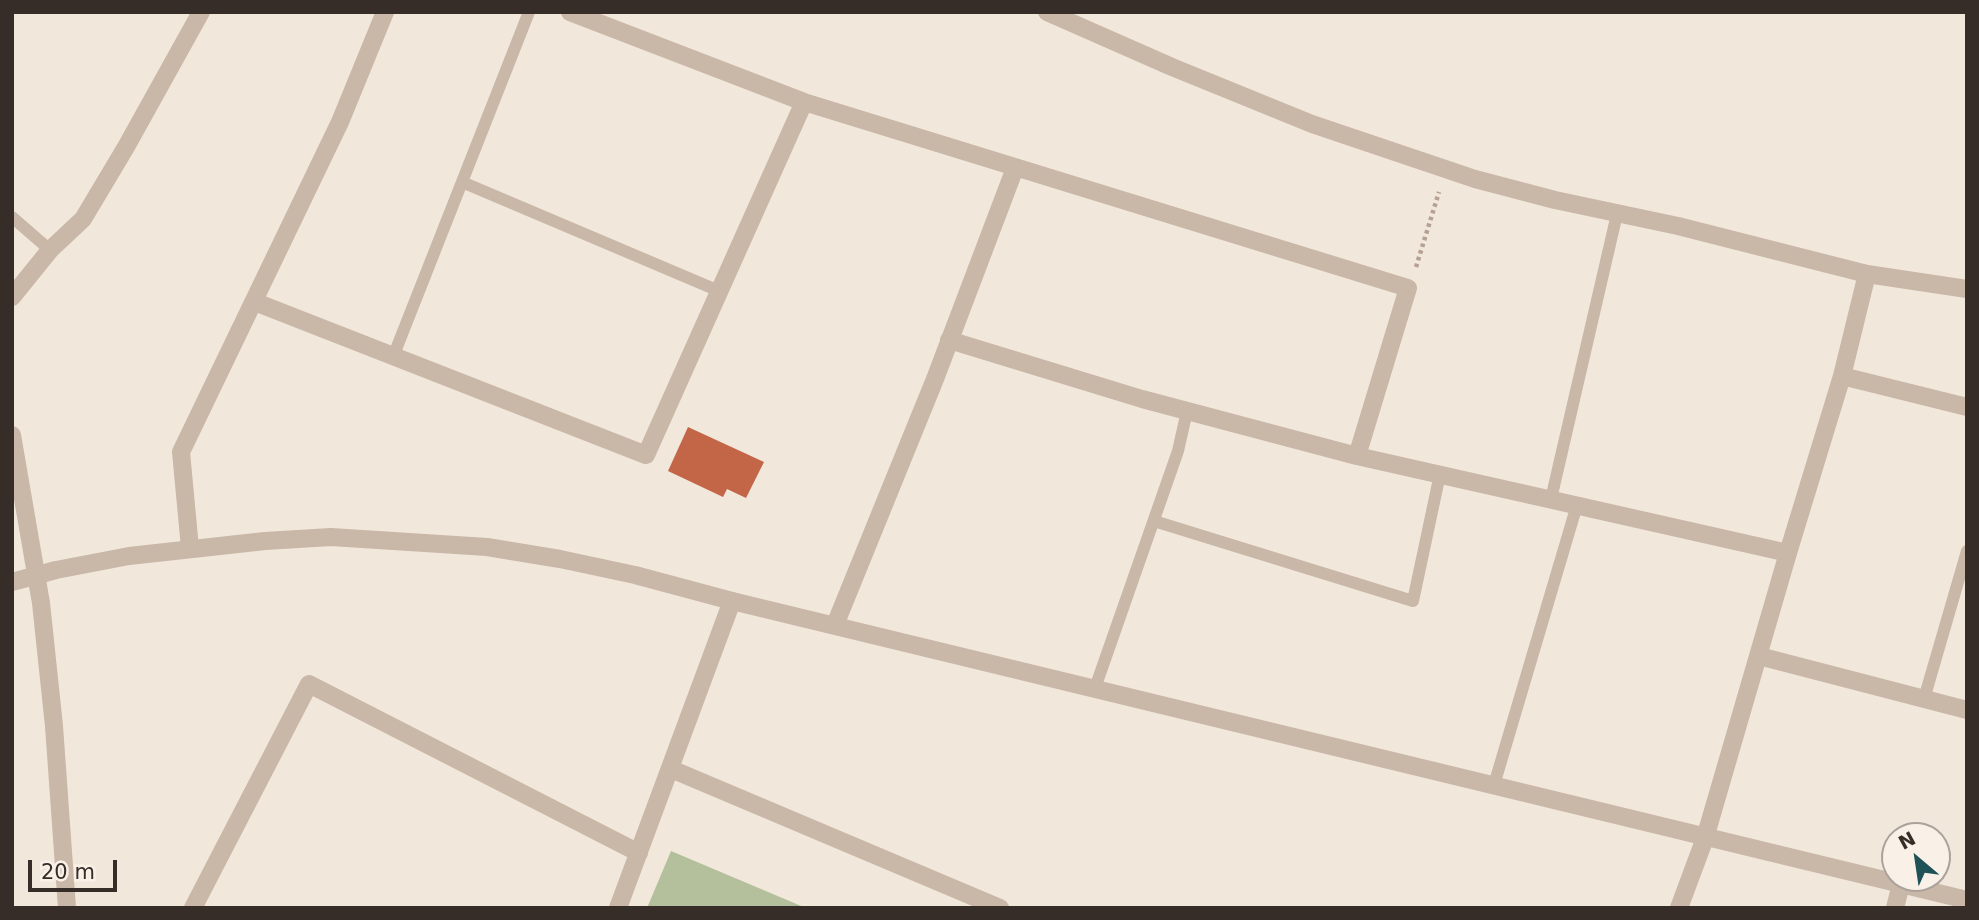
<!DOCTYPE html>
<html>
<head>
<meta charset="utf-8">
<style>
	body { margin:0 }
	#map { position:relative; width:1979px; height:920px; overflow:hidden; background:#f1e7db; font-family:"DejaVu Sans",sans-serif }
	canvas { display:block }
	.frame { position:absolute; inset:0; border:14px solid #362c28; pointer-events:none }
	.north { position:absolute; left:1881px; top:822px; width:70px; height:70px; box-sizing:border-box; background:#f9f1e8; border:2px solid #aba29b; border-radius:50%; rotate:331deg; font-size:19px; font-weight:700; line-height:28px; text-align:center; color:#362c28 }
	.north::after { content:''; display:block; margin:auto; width:24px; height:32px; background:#1f5256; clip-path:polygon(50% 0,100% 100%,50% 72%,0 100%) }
	.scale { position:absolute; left:28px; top:860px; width:89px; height:32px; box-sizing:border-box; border:4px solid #362c28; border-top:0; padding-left:9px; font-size:21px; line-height:24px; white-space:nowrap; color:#362c28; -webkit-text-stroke:5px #f9f1e8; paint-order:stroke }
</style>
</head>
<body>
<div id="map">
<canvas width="1979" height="920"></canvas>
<div class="frame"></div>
<div class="north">N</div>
<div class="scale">20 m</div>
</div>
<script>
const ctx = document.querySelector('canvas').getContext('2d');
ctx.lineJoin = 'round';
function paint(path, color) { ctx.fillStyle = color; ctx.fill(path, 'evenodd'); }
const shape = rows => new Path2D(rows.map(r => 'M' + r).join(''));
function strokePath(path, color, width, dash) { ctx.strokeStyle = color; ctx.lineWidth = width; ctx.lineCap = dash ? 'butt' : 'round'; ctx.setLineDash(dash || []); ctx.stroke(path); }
const green = shape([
	[671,851,806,908,647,908]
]);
const building = shape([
	[688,427,764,462,746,498,727,489,723,497,668,471]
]);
const path = shape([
	[1416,267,1439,192]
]);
const service = shape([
	[462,182,719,291],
	[12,217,50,250],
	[393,357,529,12],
	[1551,499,1617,214],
	[1154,521,1413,601,1440,474],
	[1095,688,1178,451,1187,411],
	[1924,699,1967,551],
	[1494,785,1577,505]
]);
const minor = shape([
	[570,12,804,102,1408,288,1357,456],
	[1047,12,1172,67,1312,124,1475,179,1555,200,1678,226,1867,274,1967,289],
	[12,297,50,250,83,219,126,147,201,12],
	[255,302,646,455,804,102],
	[949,340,1142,399,1357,456,1788,553],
	[1842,376,1967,407],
	[12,435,41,603,54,726,67,908],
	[190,548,181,452,340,122,385,12],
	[835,625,935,379,1015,168],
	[1759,656,1967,710],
	[671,769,1000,908],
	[193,908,309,684,639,853],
	[618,908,732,601],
	[1679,908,1705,838,1788,553,1842,376,1867,274],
	[1895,908,1901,884]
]);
const tertiary = shape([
	[12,582,56,570,129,556,265,541,331,537,487,547,560,559,635,575,732,601,1967,900]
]);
paint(green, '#b4c09c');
paint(building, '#c36648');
strokePath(path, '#b5a192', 4.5, [3.5, 3.5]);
strokePath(service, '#c9b7a8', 12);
strokePath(minor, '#c9b7a8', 18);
strokePath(tertiary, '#c9b7a8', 18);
</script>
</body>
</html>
